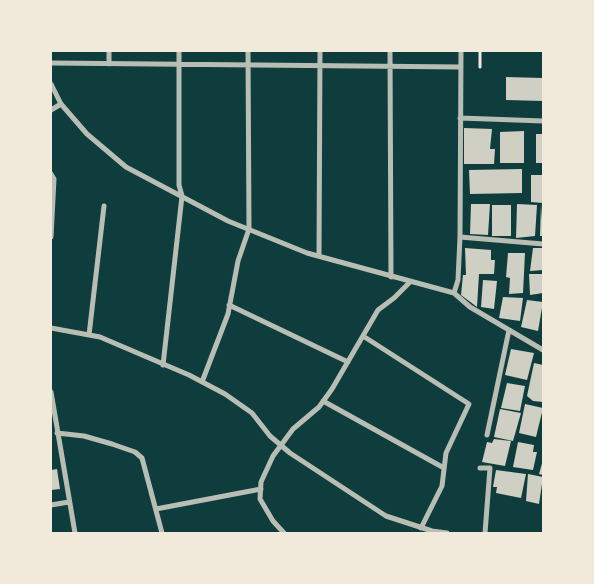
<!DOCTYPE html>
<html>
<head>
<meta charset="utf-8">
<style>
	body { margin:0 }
	#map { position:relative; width:594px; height:584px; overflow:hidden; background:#0f3d3e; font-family:Inter,sans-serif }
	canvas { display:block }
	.frame { position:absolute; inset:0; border:52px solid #f1e9da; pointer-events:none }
</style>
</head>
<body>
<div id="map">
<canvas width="594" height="584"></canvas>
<div class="frame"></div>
</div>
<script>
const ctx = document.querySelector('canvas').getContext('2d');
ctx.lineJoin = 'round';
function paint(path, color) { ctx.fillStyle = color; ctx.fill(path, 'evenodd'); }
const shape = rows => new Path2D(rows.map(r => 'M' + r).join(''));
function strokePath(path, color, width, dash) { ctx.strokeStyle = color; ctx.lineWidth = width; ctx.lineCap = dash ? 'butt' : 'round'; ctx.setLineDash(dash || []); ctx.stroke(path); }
const building = shape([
	[506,77,543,78,543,101,506,100],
	[464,128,492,129,490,149,495,149,494,164,464,164],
	[524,131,524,163,500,163,500,132],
	[536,134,543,134,543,163,536,163],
	[522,169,522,193,470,194,469,170],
	[531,175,543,175,543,203,531,202],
	[471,204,490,204,488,235,470,234],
	[517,204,537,205,535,236,516,238],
	[541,204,543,236,540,236],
	[492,205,511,205,511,236,492,236],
	[465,248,491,250,491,260,495,260,494,274,479,274,477,307,461,295,463,275,466,275],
	[533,248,543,248,543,270,530,271],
	[508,253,525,253,523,293,509,294,510,278,506,277],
	[529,274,543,274,543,293,530,295],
	[483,280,497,281,494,309,481,307],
	[503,297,523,298,520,321,499,318],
	[527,300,543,302,538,331,521,327],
	[511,349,534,353,527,380,505,375],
	[534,363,543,365,543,402,533,401,527,396],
	[507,383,525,386,520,411,501,408],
	[525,404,543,408,536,437,519,433],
	[500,409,521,413,513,441,494,437],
	[494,439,511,441,505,466,482,462,487,442,492,443],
	[518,442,534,445,533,452,537,452,533,470,513,467],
	[543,460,543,475,539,474],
	[57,469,60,489,51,490,51,470],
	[496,470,526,474,521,498,496,493,497,487,493,487],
	[528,474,543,477,539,504,526,501]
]);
const path = shape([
	[480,67,480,51]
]);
const minor = shape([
	[109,51,109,64],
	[390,51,391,277],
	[51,63,461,67],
	[51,84,61,104,87,134,126,167,228,221,307,253,454,293,470,307,543,350],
	[51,110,61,104],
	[460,118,543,121],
	[51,174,54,179,51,237],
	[460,237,543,244],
	[319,256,320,51],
	[454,293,458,280,460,237,461,51],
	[229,305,348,362],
	[51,328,100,337,189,375,225,394,252,413,270,436,290,453,386,516,432,531,447,533],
	[89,335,104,206],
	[363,336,469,404,446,453,442,486,421,528],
	[163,365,182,196,179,185,179,51],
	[202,382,228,314,238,261,249,229,248,51],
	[51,392,75,533],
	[323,401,444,468],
	[57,433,84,436,112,444,135,452,142,458,162,533],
	[487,435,509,330],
	[480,468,490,468,485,533],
	[51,505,69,502],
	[156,509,261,489],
	[284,533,273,521,260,499,261,482,273,456,293,429,319,407,332,389,378,310,394,298,410,282]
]);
paint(building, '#cfcfc3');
strokePath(path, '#f1e9da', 3);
strokePath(minor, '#b8beb3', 5);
</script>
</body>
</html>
